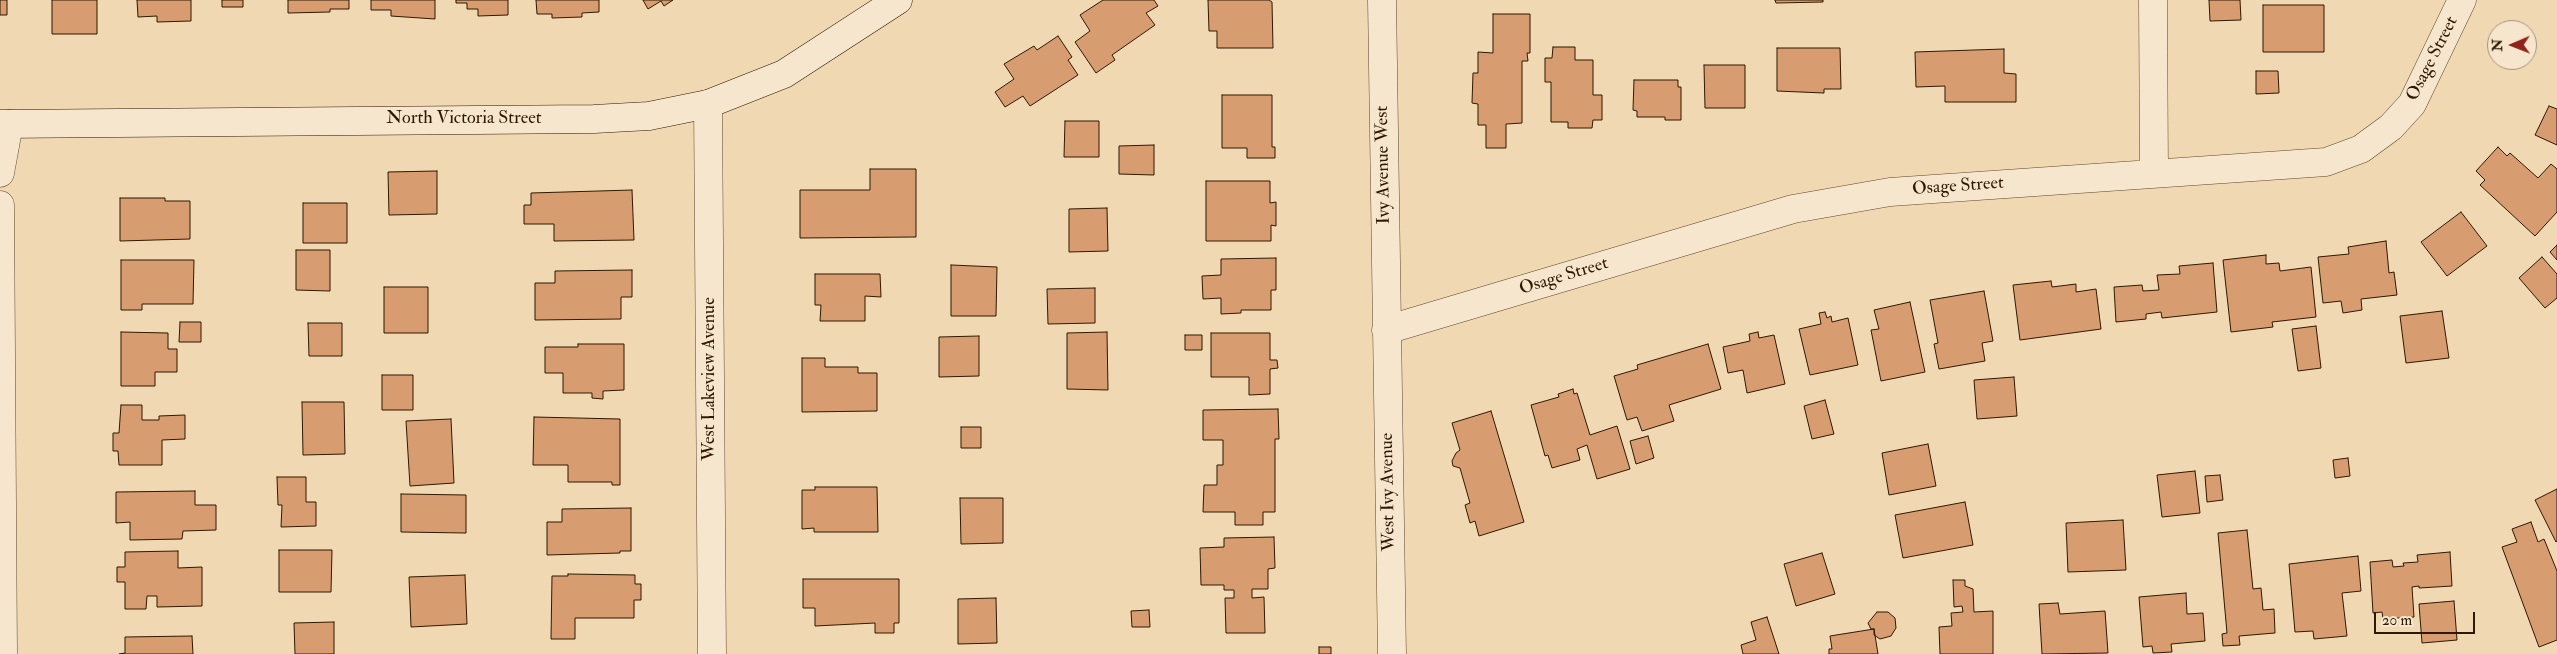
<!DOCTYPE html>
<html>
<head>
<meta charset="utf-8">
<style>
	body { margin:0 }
	#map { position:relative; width:2557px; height:654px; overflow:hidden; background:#f0d8b2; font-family:"IM FELL Double Pica",serif }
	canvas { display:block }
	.north { position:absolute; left:2487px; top:20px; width:50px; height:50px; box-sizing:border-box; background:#f5e6cd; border:1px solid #a6947b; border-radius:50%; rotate:269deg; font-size:14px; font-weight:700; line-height:20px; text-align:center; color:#2f1800 }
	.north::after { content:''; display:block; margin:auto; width:18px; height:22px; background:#8f2418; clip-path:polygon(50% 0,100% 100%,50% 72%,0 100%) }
	.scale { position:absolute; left:2374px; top:612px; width:101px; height:22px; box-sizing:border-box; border:2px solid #2f1800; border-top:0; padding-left:6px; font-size:15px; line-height:18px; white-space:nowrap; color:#2f1800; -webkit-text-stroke:4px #f5e6cd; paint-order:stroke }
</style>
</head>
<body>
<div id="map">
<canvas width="2557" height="654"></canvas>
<div class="north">N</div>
<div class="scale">20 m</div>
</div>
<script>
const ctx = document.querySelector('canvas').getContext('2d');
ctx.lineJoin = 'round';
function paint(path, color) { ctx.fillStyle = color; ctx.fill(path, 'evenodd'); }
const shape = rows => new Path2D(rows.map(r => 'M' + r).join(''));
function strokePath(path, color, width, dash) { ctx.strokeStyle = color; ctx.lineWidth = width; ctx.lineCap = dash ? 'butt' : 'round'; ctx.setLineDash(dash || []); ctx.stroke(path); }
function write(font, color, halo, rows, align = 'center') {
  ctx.font = font + ' "IM FELL Double Pica",serif'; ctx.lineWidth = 5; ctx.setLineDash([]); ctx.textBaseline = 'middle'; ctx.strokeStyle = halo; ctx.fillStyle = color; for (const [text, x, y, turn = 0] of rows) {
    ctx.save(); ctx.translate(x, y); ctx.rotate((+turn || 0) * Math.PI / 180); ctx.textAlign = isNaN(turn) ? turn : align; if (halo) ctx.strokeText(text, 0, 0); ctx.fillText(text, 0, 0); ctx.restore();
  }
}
const building = shape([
	[0,0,7,0,7,15,0,15,0,0],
	[52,0,97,0,97,34,52,34,52,0],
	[137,0,191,0,191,21,157,22,157,16,138,17,137,0],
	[222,0,243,0,243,7,222,7,222,0],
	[288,0,349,0,349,9,330,9,330,12,288,13,288,0],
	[371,0,435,0,435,19,391,16,391,10,371,10,371,0],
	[456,0,508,0,508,15,478,16,478,9,467,9,467,3,456,3,456,0],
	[536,0,599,0,599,12,582,13,582,17,552,18,552,14,537,14,536,0],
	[643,0,673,0,664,6,661,1,648,9,643,0],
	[1103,0,1154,0,1158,6,1146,13,1155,25,1112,55,1115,60,1096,73,1075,42,1090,31,1080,15,1103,0],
	[1208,0,1269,0,1272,2,1273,48,1217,48,1217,31,1209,31,1208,0],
	[1775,0,1823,0,1823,2,1776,3,1775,0],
	[2209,0,2240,0,2241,20,2210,21,2209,0],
	[2263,5,2324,5,2324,52,2263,52,2263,5],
	[1493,14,1530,14,1530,53,1527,53,1528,61,1522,61,1522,123,1506,124,1506,148,1486,148,1486,125,1478,125,1478,104,1472,103,1473,73,1478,73,1478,52,1493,53,1493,14],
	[1058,36,1072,57,1068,60,1078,75,1030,106,1023,96,1005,107,995,92,1014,79,1004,64,1034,46,1037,50,1058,36],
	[1553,47,1575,47,1575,60,1593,60,1593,95,1602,95,1602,120,1593,120,1592,128,1568,128,1568,122,1551,122,1551,82,1545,82,1545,58,1552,58,1553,47],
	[1777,48,1840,48,1841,89,1824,89,1824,93,1777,91,1777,48],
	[2004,49,2004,73,2016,74,2016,102,1945,102,1945,86,1916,87,1915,52,2004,49],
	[1704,65,1745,65,1745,108,1705,108,1704,65],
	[2256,71,2278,71,2279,93,2256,94,2256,71],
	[1634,80,1678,80,1678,87,1681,87,1681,120,1665,120,1665,117,1637,117,1637,111,1633,110,1634,80],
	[1222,95,1272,95,1272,147,1275,147,1275,158,1247,158,1247,148,1222,148,1222,95],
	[2549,106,2557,109,2557,145,2535,135,2549,106],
	[1065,121,1099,121,1099,157,1064,157,1065,121],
	[1154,145,1154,175,1119,174,1119,146,1154,145],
	[2498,147,2507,156,2510,153,2538,178,2551,164,2557,169,2557,212,2535,236,2480,185,2485,180,2476,171,2498,147],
	[870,169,916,169,916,237,800,238,800,190,870,190,870,169],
	[437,171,437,214,389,215,388,172,437,171],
	[1206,181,1270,181,1270,203,1276,202,1276,226,1271,225,1271,241,1206,241,1206,181],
	[632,190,634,240,554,241,554,224,524,224,524,205,531,205,531,193,632,190],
	[120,198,165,198,165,201,190,201,190,239,120,241,120,198],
	[303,203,347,203,347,243,303,243,303,203],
	[1107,208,1108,251,1069,252,1069,209,1107,208],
	[2461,212,2487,246,2447,276,2421,242,2461,212],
	[2386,241,2389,273,2394,272,2397,295,2361,299,2362,310,2343,313,2341,301,2323,303,2318,257,2349,254,2348,247,2386,241],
	[2557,245,2557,260,2550,252,2557,245],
	[296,250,330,250,330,291,296,290,296,250],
	[2266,255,2266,264,2279,263,2280,271,2311,267,2316,317,2272,322,2273,327,2231,332,2223,260,2266,255],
	[2542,257,2557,274,2557,298,2545,308,2519,278,2542,257],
	[1276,258,1276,290,1271,290,1271,310,1241,310,1241,313,1221,314,1221,298,1203,299,1202,276,1221,275,1221,259,1276,258],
	[121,260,194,260,193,304,142,304,142,310,121,310,121,260],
	[2213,263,2217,312,2162,318,2161,312,2146,314,2146,319,2116,322,2114,287,2142,285,2143,291,2159,290,2157,275,2180,274,2179,266,2213,263],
	[951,265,997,267,996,316,951,316,951,265],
	[632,270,632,297,621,297,621,319,535,320,535,283,555,283,555,271,632,270],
	[815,274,880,274,881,297,865,296,865,321,820,321,821,305,815,305,815,274],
	[2051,281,2052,287,2076,284,2076,292,2096,289,2101,329,2020,340,2013,285,2051,281],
	[384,287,428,287,428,333,384,333,384,287],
	[1095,288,1095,323,1048,324,1047,289,1095,288],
	[1984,291,1993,341,1982,343,1985,361,1939,369,1934,344,1938,343,1930,300,1984,291],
	[1910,302,1925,372,1881,381,1871,330,1879,329,1874,310,1910,302],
	[2442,311,2449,358,2406,363,2400,316,2442,311],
	[1825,312,1827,318,1831,316,1832,322,1848,318,1858,365,1810,375,1799,329,1821,324,1819,313,1825,312],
	[180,322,201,322,201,342,179,342,180,322],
	[308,323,342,323,342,356,309,356,308,323],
	[2316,326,2321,368,2298,371,2292,329,2316,326],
	[121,332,168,333,168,349,177,349,177,372,155,372,155,386,121,386,121,332],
	[1107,332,1108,390,1067,389,1067,333,1107,332],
	[1758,332,1759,338,1774,335,1785,384,1747,393,1743,370,1728,373,1723,347,1750,341,1749,334,1758,332],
	[1211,333,1270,333,1270,360,1277,360,1278,368,1270,369,1270,394,1249,395,1249,377,1211,377,1211,333],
	[1185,335,1202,335,1202,350,1185,350,1185,335],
	[979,336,979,376,939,377,939,337,979,336],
	[578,344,624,344,624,390,603,391,603,399,592,398,592,393,563,393,563,373,545,373,545,347,578,347,578,344],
	[1708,344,1721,389,1669,405,1674,421,1642,431,1637,417,1627,420,1614,376,1638,369,1637,365,1708,344],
	[802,358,825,358,825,367,858,367,858,373,877,373,877,411,802,412,802,358],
	[382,375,413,375,413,410,382,410,382,375],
	[2014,377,2017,416,1977,419,1974,380,2014,377],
	[1573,389,1574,394,1577,393,1590,435,1617,426,1630,469,1597,479,1587,445,1577,449,1580,460,1552,468,1548,455,1545,456,1531,405,1559,397,1558,394,1573,389],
	[1825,400,1834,434,1812,439,1804,406,1825,400],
	[302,402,344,402,345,454,303,455,302,402],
	[121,405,142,405,142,420,159,420,159,416,185,415,185,439,162,440,162,465,119,465,118,451,113,451,113,433,119,433,121,405],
	[1278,409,1279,439,1275,439,1275,512,1263,512,1263,525,1235,525,1235,512,1203,512,1204,485,1217,485,1217,465,1223,465,1223,440,1203,440,1203,410,1278,409],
	[1491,411,1524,522,1479,536,1475,521,1470,523,1465,505,1470,503,1460,468,1453,466,1452,461,1456,453,1460,450,1452,423,1491,411],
	[534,417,620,419,620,485,612,485,612,482,568,482,568,465,533,465,534,417],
	[451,419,454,483,410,486,406,421,451,419],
	[961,427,981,427,981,448,961,448,961,427],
	[1648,436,1654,458,1636,464,1630,441,1648,436],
	[1928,444,1936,486,1889,495,1882,453,1928,444],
	[2348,458,2350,476,2335,478,2333,460,2348,458],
	[2195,471,2200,513,2162,517,2157,475,2195,471],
	[2220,475,2223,500,2207,502,2205,476,2220,475],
	[277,477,306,477,306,502,316,502,316,526,281,527,282,505,278,505,277,477],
	[815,487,877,487,878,532,814,532,814,528,802,529,802,490,815,490,815,487],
	[2557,489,2557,541,2556,542,2535,500,2557,489],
	[195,491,195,505,216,505,216,530,183,531,182,539,130,540,130,522,116,523,116,492,195,491],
	[401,494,466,495,466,533,401,532,401,494],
	[960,498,1003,498,1003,543,961,544,960,498],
	[1965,502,1973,545,1903,558,1895,515,1965,502],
	[631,508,631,551,620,551,620,553,547,555,547,522,562,522,562,509,631,508],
	[2123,520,2126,570,2068,572,2066,523,2123,520],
	[2531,522,2538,542,2544,539,2557,571,2557,640,2539,647,2502,547,2517,542,2512,529,2531,522],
	[2247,530,2253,589,2261,588,2263,610,2274,609,2275,633,2239,636,2240,645,2223,646,2222,634,2227,633,2218,533,2247,530],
	[1274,537,1275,568,1268,569,1268,589,1252,589,1252,598,1264,597,1265,633,1226,633,1225,598,1234,598,1234,590,1224,590,1224,585,1201,585,1200,548,1224,547,1224,538,1274,537],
	[279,550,332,550,331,592,279,592,279,550],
	[178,551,178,568,202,567,202,606,157,607,157,596,147,596,146,609,125,609,125,582,117,582,117,567,125,567,125,552,178,551],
	[2450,552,2452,586,2419,588,2419,586,2412,587,2414,617,2383,619,2382,612,2373,613,2370,562,2392,560,2393,567,2404,566,2403,563,2418,562,2417,555,2450,552],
	[1822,553,1835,594,1796,606,1784,564,1822,553],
	[2358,556,2361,591,2342,593,2347,636,2314,639,2313,631,2295,632,2289,564,2358,556],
	[568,574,635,575,635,584,641,584,641,600,634,600,634,618,575,618,575,639,551,639,552,576,568,576,568,574],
	[465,575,467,624,411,627,409,577,465,575],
	[803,579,899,579,899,623,894,623,894,633,875,633,875,623,815,626,815,608,803,608,803,579],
	[1953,580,1965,580,1965,586,1973,589,1974,612,1993,611,1993,654,1940,654,1939,627,1952,626,1951,613,1963,612,1962,606,1954,607,1953,580],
	[2186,593,2187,614,2203,613,2205,641,2171,644,2172,652,2153,653,2152,646,2143,647,2139,597,2186,593],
	[996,598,997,643,958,644,958,599,996,598],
	[2454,601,2457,640,2422,643,2419,604,2454,601],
	[2058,603,2060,614,2105,611,2108,653,2042,654,2039,604,2058,603],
	[1149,610,1150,627,1132,627,1131,611,1149,610],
	[1877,612,1888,612,1895,618,1896,628,1891,636,1880,639,1874,635,1874,629,1871,629,1868,623,1877,612],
	[1767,617,1779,654,1743,654,1741,645,1756,640,1751,622,1767,617],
	[334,622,334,654,295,654,294,623,334,622],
	[1874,629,1878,654,1829,654,1829,649,1832,649,1830,636,1874,629],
	[192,636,193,654,119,654,125,653,125,637,192,636],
	[1319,647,1331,647,1331,654,1319,654,1319,647]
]);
const street = shape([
	[1382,0,1392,654],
	[2153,0,2154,173],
	[708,104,712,654],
	[0,173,9,124],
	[0,205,3,654],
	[1386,330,1793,209,1890,192,2326,162,2361,149,2391,127,2412,104,2462,0]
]);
const secondary = shape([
	[0,124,594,119,649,116,708,104,784,74,898,0]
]);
const streetNames = [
	["Osage Street",2433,59,-63],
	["North Victoria Street",464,119],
	["Ivy Avenue West",1384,165,-91],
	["Osage Street",1958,187,-4],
	["Osage Street",1564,277,-17],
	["West Lakeview Avenue",710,379,-90],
	["West Ivy Avenue",1389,492,-91]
];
paint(building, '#d79d71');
strokePath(building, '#2f1800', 1);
strokePath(street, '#5f482c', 29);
strokePath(secondary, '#2f1800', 29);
strokePath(street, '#f5e6cd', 28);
strokePath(secondary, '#f5e6cd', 28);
write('18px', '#2f1800', '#f5e6cd', streetNames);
</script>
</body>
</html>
